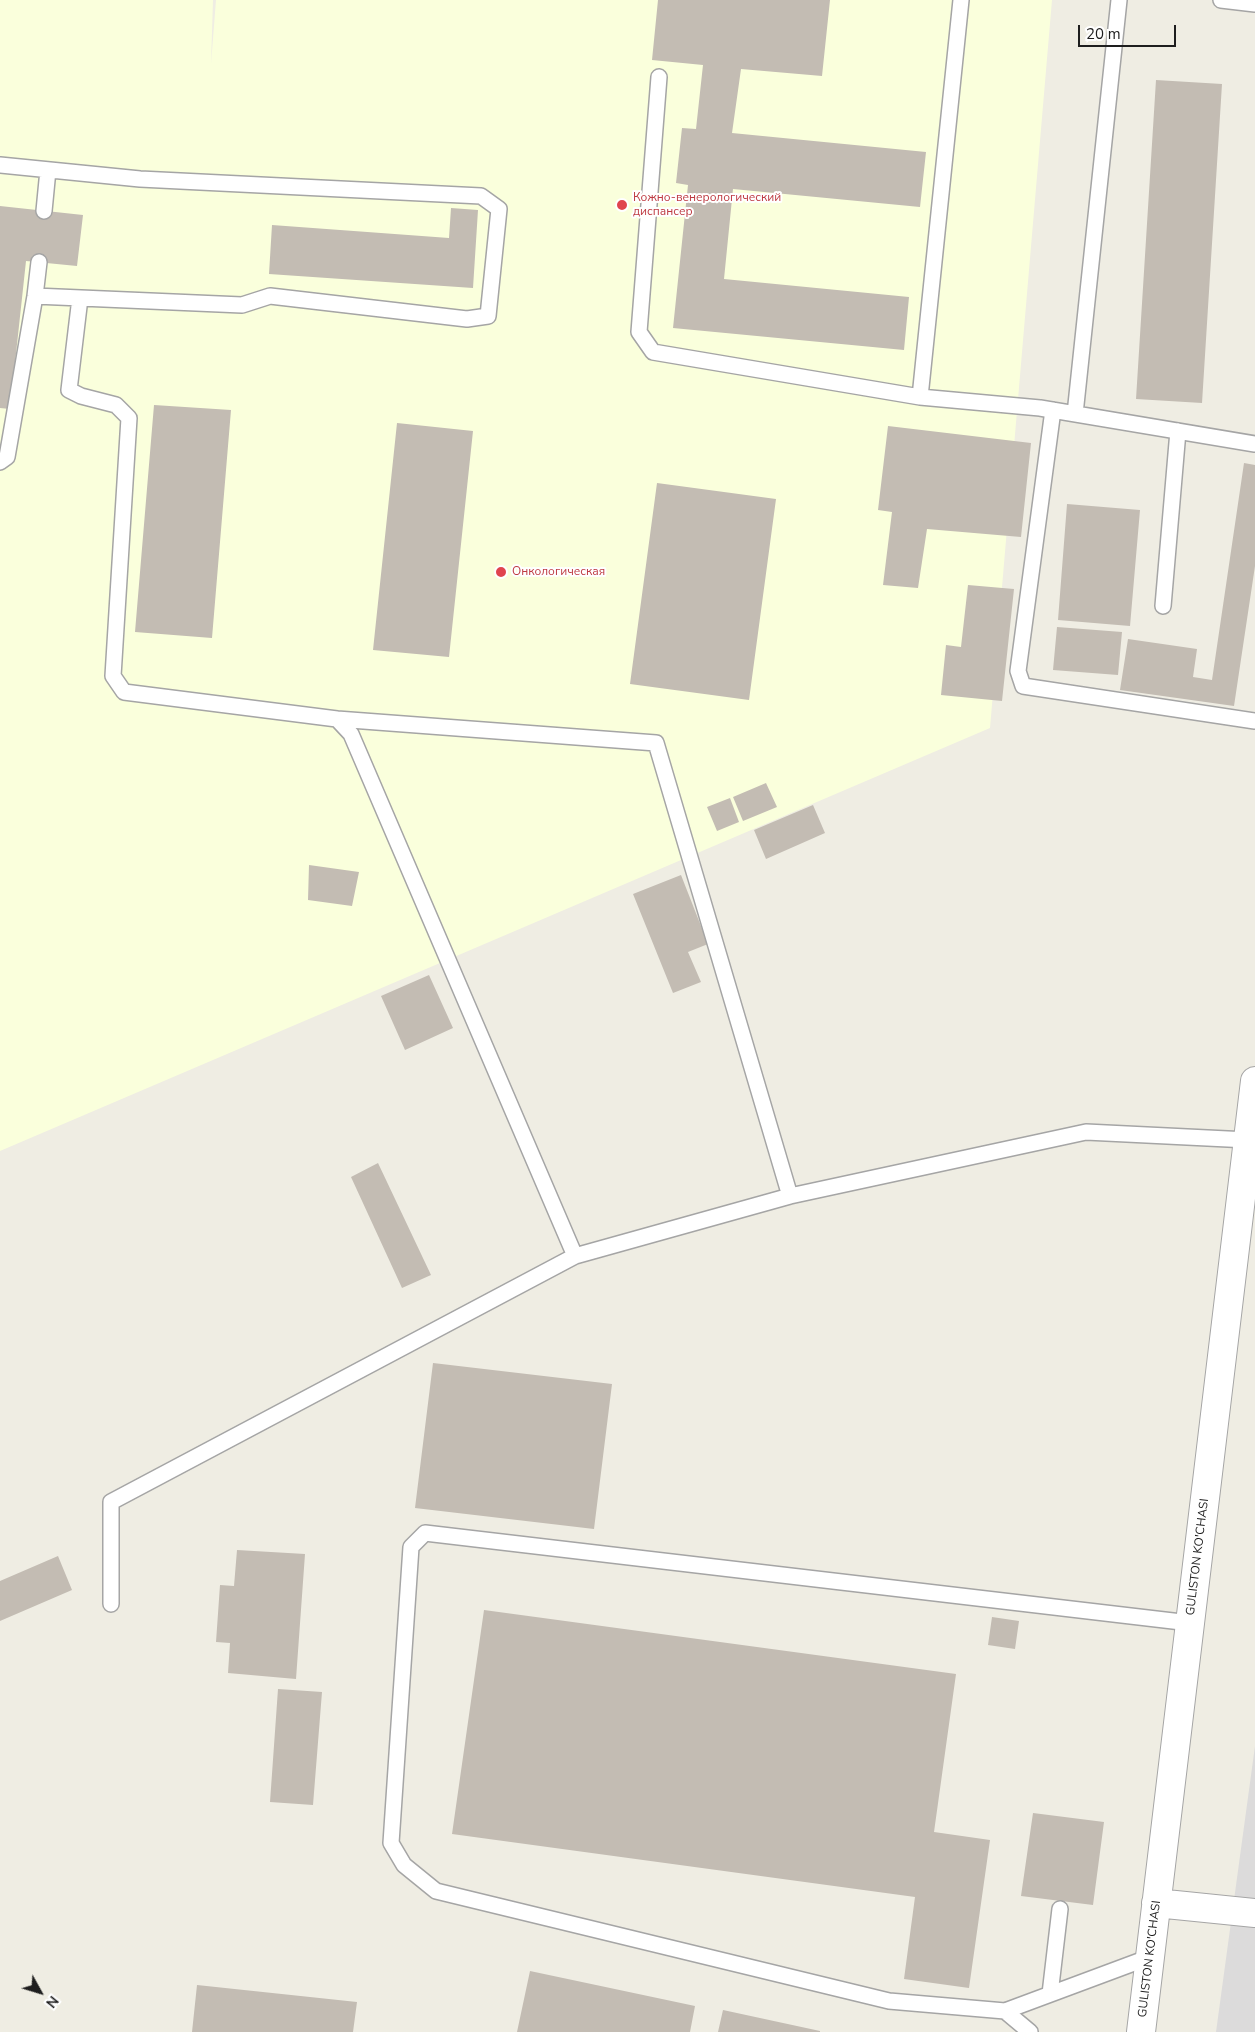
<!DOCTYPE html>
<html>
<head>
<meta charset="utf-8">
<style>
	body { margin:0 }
	#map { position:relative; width:1255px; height:2032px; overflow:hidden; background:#efede3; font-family:"Nunito Sans",sans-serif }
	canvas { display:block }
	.north { position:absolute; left:15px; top:1967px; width:50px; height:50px; -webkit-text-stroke:4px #fff; paint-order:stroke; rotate:129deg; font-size:14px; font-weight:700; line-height:20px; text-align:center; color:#1e1e1e }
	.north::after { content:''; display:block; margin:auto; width:18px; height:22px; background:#1e1e1e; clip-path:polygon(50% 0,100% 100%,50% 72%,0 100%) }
	.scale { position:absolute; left:1078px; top:25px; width:98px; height:22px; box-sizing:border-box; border:2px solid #1e1e1e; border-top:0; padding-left:6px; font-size:15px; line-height:18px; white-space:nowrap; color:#1e1e1e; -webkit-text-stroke:4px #fff; paint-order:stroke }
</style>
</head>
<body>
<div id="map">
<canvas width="1255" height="2032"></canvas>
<div class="north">N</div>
<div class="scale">20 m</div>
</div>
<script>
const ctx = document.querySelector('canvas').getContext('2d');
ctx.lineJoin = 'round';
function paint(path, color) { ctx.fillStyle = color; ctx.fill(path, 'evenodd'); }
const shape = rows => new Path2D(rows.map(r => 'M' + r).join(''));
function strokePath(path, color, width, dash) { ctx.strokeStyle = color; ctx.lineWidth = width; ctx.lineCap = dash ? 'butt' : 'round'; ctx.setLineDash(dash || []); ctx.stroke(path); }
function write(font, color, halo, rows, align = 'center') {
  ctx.font = font + ' "Nunito Sans",sans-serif'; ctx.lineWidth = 4; ctx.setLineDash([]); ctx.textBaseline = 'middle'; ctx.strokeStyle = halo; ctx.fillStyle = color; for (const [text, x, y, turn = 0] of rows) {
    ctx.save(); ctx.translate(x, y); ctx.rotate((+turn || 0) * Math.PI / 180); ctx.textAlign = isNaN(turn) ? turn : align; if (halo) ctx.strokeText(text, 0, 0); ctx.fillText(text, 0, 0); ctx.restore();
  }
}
const residential = shape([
	[1255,1746,1255,2032,1216,2032]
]);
const education = shape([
	[0,0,213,0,211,64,216,0,1052,0,990,728,0,1151]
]);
const building = shape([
	[658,0,830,0,822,76,741,69,732,133,926,152,920,207,733,189,724,279,909,297,904,350,673,328,688,185,676,183,682,128,696,129,703,65,652,60],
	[1156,80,1222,84,1202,403,1136,399],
	[0,206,83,215,77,266,26,261,10,409,0,408],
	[451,208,478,210,473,288,269,274,272,225,449,238],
	[154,405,231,410,212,638,135,632],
	[397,423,473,431,449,657,373,650],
	[888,426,1031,443,1021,537,927,529,918,588,883,585,892,512,878,510],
	[1244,463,1255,465,1255,566,1234,706,1120,690,1128,639,1197,649,1193,677,1212,680],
	[657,483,776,499,749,700,630,684],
	[1067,504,1140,510,1130,626,1058,620],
	[968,585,1014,589,1002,701,941,695,946,645,961,647],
	[1057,627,1122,632,1118,675,1053,670],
	[766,783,777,807,743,821,733,797],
	[730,798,739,822,717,831,707,807],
	[813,805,825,833,766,859,754,830],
	[309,865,359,872,352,906,308,900],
	[681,875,708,944,688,952,701,982,673,993,633,894],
	[429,975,453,1028,405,1050,381,996],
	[378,1163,431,1275,402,1288,351,1177],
	[433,1363,612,1384,594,1529,415,1508],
	[237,1550,305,1554,296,1679,228,1673,230,1643,216,1642,220,1585,234,1586],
	[58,1556,72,1590,0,1621,0,1581],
	[484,1610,956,1674,934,1832,990,1840,969,1988,904,1979,915,1897,452,1834],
	[992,1617,1019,1621,1015,1649,988,1645],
	[278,1689,322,1692,313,1805,270,1802],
	[1033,1813,1104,1822,1093,1905,1021,1896],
	[530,1971,695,2006,690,2032,517,2032],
	[197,1985,357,2002,353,2032,192,2032],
	[723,2010,820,2031,820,2032,718,2032]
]);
const service = shape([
	[1221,0,1255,4],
	[659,77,639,332,653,352,920,397,1040,408,1255,444],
	[0,165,140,179,481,196,499,209,488,316,467,319,270,296,242,305,35,296],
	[44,211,48,170],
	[80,298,69,390,81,396,116,405,129,418,113,676,124,692,337,719,351,734,575,1256],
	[920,397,961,0],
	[1053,410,1018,671,1023,686,1255,721],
	[1075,414,1119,0],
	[0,462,7,457,35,296,39,262],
	[1163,606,1178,431],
	[337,719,656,743,790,1196],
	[111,1604,111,1502,575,1256,790,1196,1086,1132,1248,1140],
	[1150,1957,1005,2011,889,2001,436,1891,404,1865,391,1843,411,1547,425,1533,1190,1623],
	[1050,1994,1060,1909],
	[1005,2011,1030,2032]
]);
const minor = shape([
	[1156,1903,1255,1913],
	[1141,2032,1255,1081]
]);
const markers = [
	[622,205,6,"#e0444e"],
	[501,572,6,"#e0444e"]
];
const healthNames = [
	["Кожно-венерологический",633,198],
	["диспансер",633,212],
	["Онкологическая",512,572]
];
const streetNames = [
	["GULISTON KO'CHASI",1198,1557,-83],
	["GULISTON KO'CHASI",1150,1959,-83]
];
paint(residential, '#dcdbdb');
paint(education, '#faffdc');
paint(building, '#c3bcb3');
strokePath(service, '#a5a5a5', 18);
strokePath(minor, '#a5a5a5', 30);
strokePath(service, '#fff', 15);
strokePath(minor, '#fff', 28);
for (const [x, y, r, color] of markers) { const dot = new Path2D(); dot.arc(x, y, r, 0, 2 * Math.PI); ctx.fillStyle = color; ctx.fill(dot); strokePath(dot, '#fff', 2); }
write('12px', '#be3a42', '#fff', healthNames, 'left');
write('12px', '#1e1e1e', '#fff', streetNames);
</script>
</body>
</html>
